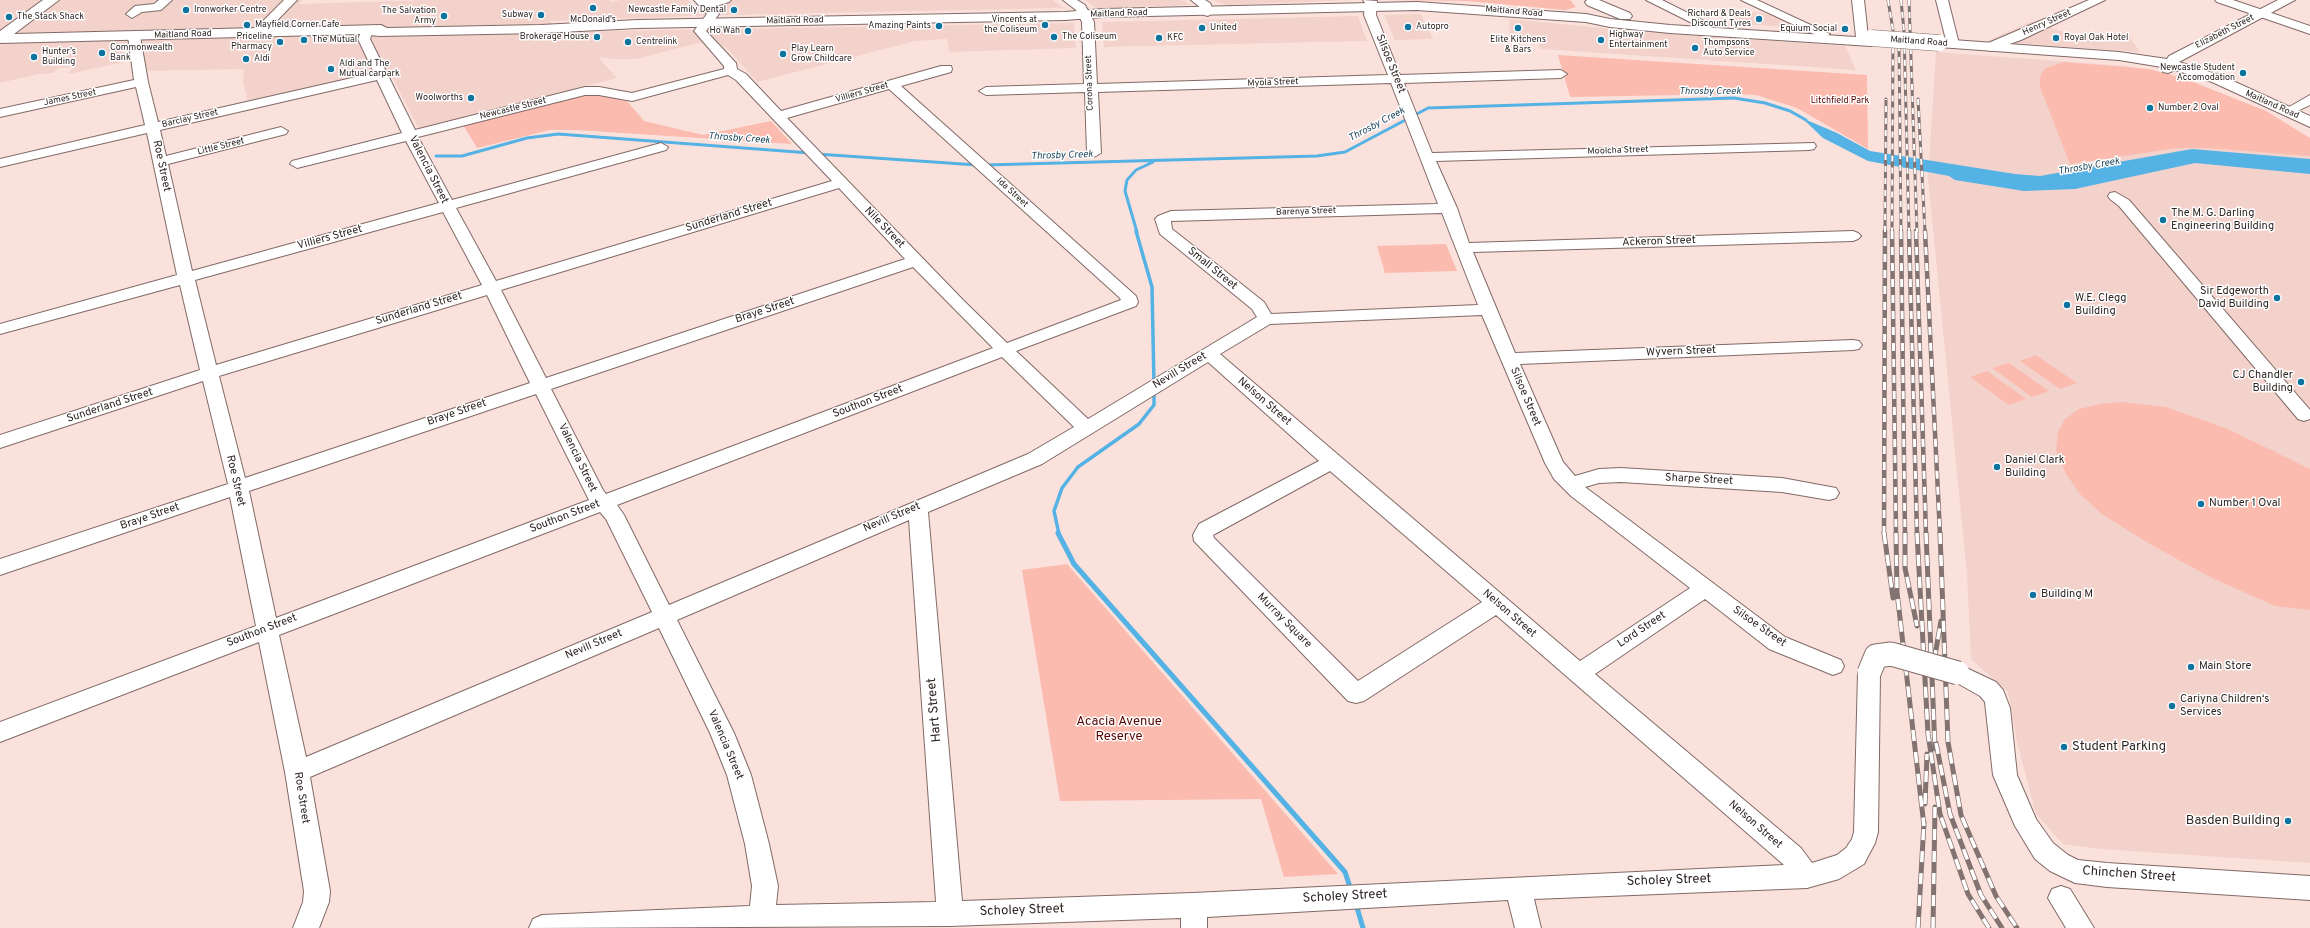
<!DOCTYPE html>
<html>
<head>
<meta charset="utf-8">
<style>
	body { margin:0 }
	canvas { display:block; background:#fbe1dc }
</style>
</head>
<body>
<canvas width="2310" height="928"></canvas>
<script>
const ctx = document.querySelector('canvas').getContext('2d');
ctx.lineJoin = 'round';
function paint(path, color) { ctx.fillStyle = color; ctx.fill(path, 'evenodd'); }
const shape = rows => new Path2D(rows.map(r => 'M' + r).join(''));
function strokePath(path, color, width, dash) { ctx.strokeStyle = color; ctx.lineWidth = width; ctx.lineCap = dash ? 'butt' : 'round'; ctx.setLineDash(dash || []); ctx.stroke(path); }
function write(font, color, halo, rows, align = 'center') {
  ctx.font = font + ' Overpass,sans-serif'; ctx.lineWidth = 3; ctx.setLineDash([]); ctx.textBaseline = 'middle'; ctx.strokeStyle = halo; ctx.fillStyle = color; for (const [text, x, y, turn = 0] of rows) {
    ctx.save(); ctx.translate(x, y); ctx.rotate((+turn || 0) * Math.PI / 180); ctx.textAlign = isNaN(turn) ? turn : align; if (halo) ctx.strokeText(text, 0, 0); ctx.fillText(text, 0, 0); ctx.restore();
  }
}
const built = shape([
	[0,0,302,0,299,4,425,0,609,0,611,2,621,0,688,0,696,9,735,0,1053,0,1064,8,728,15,550,21,557,32,1074,23,1076,48,949,52,947,39,915,41,757,82,726,47,698,43,636,59,611,59,598,57,617,78,419,129,388,69,248,102,243,82,244,69,144,71,138,59,73,73,68,73,74,67,60,68,53,73,39,74,0,83,0,45,18,33,0,33],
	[1085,0,1182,0,1191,5,1096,8],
	[1213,0,1353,0,1226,5],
	[1732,10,1772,14,1806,28,1735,24],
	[1421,14,1433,39,1395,40,1384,15],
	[1358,16,1367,41,1104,47,1102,22],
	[1509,19,1644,32,1845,46,1856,70,1541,49,1538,44,1510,42],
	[2033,21,2077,37,2126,32,2140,52,1987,41],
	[1936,52,2126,66,2168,73,2266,111,2310,138,2310,863,2101,849,2063,844,2036,814,2017,742,2008,692,1971,659,1967,575,1928,178]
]);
const green = shape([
	[1390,0,1570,0,1576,7,1565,10,1467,1],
	[1558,55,1867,75,1868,149,1797,108,1756,95,1734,94,1570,97],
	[2063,62,2149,69,2188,80,2266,111,2310,138,2310,156,2208,148,2177,148,2070,164,2040,87,2040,77,2044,69],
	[595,93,627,101,644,121,703,135,771,121,792,144,576,130,550,130,477,148,463,125,581,95],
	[1446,244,1457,271,1385,273,1377,246],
	[2036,355,2077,383,2060,389,2020,361],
	[2009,363,2049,391,2032,397,1992,368],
	[1987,371,2026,399,2009,405,1970,377],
	[2121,402,2166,407,2228,429,2310,469,2310,610,2275,606,2210,577,2148,543,2102,514,2081,495,2066,474,2056,450,2058,432,2065,419,2079,409,2100,404],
	[1067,564,1338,874,1284,877,1261,799,1060,801,1022,570]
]);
const water = shape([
	[1802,118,1837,133,1870,151,2015,174,2040,176,2192,149,2310,159,2310,174,2195,163,2075,189,2024,191,1955,180,1949,176,1868,161,1823,138]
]);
const streamFar2 = shape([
	[817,154,977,165],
	[436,156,462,156,527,138,558,134,810,153],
	[986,165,1317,156,1345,152,1428,108,1734,98,1765,103,1790,111,1806,120],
	[1137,232,1125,191,1127,180,1136,170,1153,162]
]);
const streamFar1 = shape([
	[1136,231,1152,287,1154,385],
	[1059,534,1054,511,1062,488,1078,467,1139,424,1154,405,1154,392]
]);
const stream = shape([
	[1058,533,1074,564,1345,872,1351,890],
	[1356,904,1363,928]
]);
const minor = shape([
	[159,0,172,0,161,10,142,12,132,18,126,14,135,6,154,4,159,0],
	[284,0,297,0,263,35,255,35,253,32,255,29,284,0],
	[694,0,731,0,729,2,713,7,719,14,706,31,736,63,737,69,746,74,781,111,941,66,951,66,952,69,951,72,901,86,1136,296,1138,302,1136,306,1016,351,1088,419,1257,317,1252,309,1160,234,1155,219,1158,216,1171,211,1438,204,1391,83,1098,92,1101,153,1094,157,1089,156,1087,153,1085,92,986,95,979,91,986,87,1084,84,1082,22,1076,10,1063,0,1077,0,1085,5,1094,22,1097,84,1388,75,1364,15,1365,3,1363,0,1377,1,1376,15,1400,75,1561,70,1567,74,1561,78,1404,83,1432,153,1814,143,1816,146,1814,149,1809,150,1436,161,1457,208,1469,243,1853,231,1858,233,1861,236,1858,239,1853,241,1473,252,1515,353,1853,340,1859,341,1862,345,1859,349,1853,350,1520,364,1563,462,1575,476,1599,469,1621,468,1782,478,1836,488,1839,493,1836,498,1829,500,1782,492,1621,482,1599,483,1585,487,1785,637,1841,660,1844,666,1841,672,1833,675,1769,649,1705,599,1595,674,1801,848,1812,863,1837,855,1846,848,1852,839,1854,832,1858,673,1861,667,1869,664,1877,667,1880,673,1878,832,1875,843,1864,864,1839,879,1807,888,1534,899,1541,928,1515,928,1508,900,1207,917,1207,928,1181,928,1181,918,949,926,529,928,533,919,542,915,750,906,752,886,745,844,727,775,710,733,659,628,310,777,330,891,329,902,319,928,293,928,303,902,304,891,285,772,259,642,0,742,0,722,256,626,230,497,0,575,0,559,228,484,203,381,0,448,0,435,200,370,180,285,0,334,0,324,177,275,147,133,0,167,0,159,145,125,136,87,0,117,0,109,134,80,128,36,134,32,140,36,148,82,158,122,374,73,358,39,363,28,367,27,373,31,370,39,415,130,585,87,599,87,632,93,724,69,724,66,694,31,707,14,694,0],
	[728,75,736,80,832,181,496,281,456,208,666,150,668,147,661,143,452,200,418,137,585,95,599,95,632,101,728,75],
	[377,80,402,133,292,161,290,164,297,168,406,141,439,203,192,271,168,164,286,134,288,131,281,127,166,156,160,130,377,80],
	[889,89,1120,298,1121,300,1007,343,963,300,787,118,889,89],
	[839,188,905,259,546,378,501,290,839,188],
	[443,212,482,285,216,365,195,280,443,212],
	[1442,213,1478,305,1271,314,1264,302,1172,229,1171,221,1442,213],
	[913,267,993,348,606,494,603,490,551,389,913,267],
	[487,295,530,383,245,478,219,376,487,295],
	[1482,315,1545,463,1554,479,1571,496,1690,588,1580,661,1220,354,1270,324,1482,315],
	[1002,357,1074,427,1028,454,669,605,624,515,617,505,1002,357],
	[1208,362,1319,461,1199,524,1193,535,1194,541,1348,701,1356,703,1364,701,1496,615,1784,865,1193,893,962,901,928,512,1042,464,1208,362],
	[536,394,589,500,276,618,249,491,536,394],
	[1330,471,1482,602,1358,681,1214,538,1213,535,1330,471],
	[600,512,606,519,652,612,306,757,279,635,600,512],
	[909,520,936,902,776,905,778,886,769,844,751,775,734,733,677,620,909,520],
	[1191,0,1205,0,1210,3,1214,12,1208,16,1204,15,1201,8,1191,0],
	[1646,0,1662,0,1712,25,1710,28,1702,28,1646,0],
	[1741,0,1757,0,1830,34,1824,38,1820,37,1741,0],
	[1852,0,1864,0,1868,37,1866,40,1858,40,1856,37,1852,0],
	[1936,0,1948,0,1959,44,1957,47,1953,48,1947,44,1936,0],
	[2089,0,2105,0,2021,40,1990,51,1984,47,1986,44,2089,0],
	[2215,0,2233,0,2310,26,2310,34,2217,2,2215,0],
	[2310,95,2310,105,2289,115,2282,111,2310,95],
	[2115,192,2129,200,2310,410,2310,419,2304,421,2298,419,2119,206,2110,199,2108,196,2110,193,2115,192],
	[1958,664,1996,682,2003,690,2010,708,2017,775,2036,819,2053,843,2068,855,2078,860,2107,863,2310,876,2310,900,2107,887,2075,883,2050,871,2035,859,2015,826,1993,775,1985,702,1980,696,1950,679,1947,673,1950,667,1958,664],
	[2061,886,2070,889,2094,928,2066,928,2048,898,2052,889,2061,886]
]);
const major = shape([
	[43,0,59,0,14,34,381,25,387,28,541,25,638,20,1065,12,1103,9,1417,2,1586,14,1610,19,1670,25,1871,38,1878,42,1871,46,1670,33,1610,27,1586,22,1417,10,1103,17,1065,20,638,28,541,33,379,36,362,34,0,43,0,31,43,0],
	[1587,0,1599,0,1630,13,1632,16,1630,19,1620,19,1587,5,1585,2,1587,0],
	[2278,0,2295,0,2179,62,2222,76,2310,116,2310,127,2212,82,2175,70,2168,73,2163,72,2162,67,2119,60,1939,47,1932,43,1939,39,2119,52,2167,59,2169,56,2278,0]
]);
const railFar2 = shape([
	[1888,0,1893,30,1892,232],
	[1901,0,1904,31,1909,232],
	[1909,0,1917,232],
	[1899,45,1901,232],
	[1918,99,1925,232],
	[1885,232,1886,99]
]);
const railFar1 = shape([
	[1892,231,1896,534],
	[1901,231,1905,534],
	[1909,231,1917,534],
	[1916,231,1926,534],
	[1925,231,1940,534],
	[1884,534,1885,231]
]);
const rail = shape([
	[1884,533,1893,598],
	[1896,533,1897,592,1924,826],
	[1905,533,1905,568,1917,626],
	[1917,533,1928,734,1940,814,1968,894,1989,928],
	[1926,533,1935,749],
	[1940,533,1948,742,1961,815,1996,896,2017,928],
	[1934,661,1941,621],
	[1936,743,1950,814,1981,895,2002,928],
	[1925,804,1927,754],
	[1918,928,1924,822],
	[1933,928,1935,807]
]);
const minorBridge = shape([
	[1869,673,1876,656,1891,654,1958,673]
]);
const majorBridge = shape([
	[1871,38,1939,43]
]);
const markers = [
	[593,8,4,"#0d739f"],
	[186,10,4,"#0d739f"],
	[734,10,4,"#0d739f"],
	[541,15,4,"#0d739f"],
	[444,16,4,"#0d739f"],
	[9,17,4,"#0d739f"],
	[1759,19,4,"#0d739f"],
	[247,25,4,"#0d739f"],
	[1045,25,4,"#0d739f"],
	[939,26,4,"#0d739f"],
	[1408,27,4,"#0d739f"],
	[1202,28,4,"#0d739f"],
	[1518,28,4,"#0d739f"],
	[1845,29,4,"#0d739f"],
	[748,31,4,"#0d739f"],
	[597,37,4,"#0d739f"],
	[1054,37,4,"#0d739f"],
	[1159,38,4,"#0d739f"],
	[2056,38,4,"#0d739f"],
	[304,40,4,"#0d739f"],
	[1601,40,4,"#0d739f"],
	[280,42,4,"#0d739f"],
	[628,42,4,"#0d739f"],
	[1695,48,4,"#0d739f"],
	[102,53,4,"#0d739f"],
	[783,54,4,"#0d739f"],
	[34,57,4,"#0d739f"],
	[246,59,4,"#0d739f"],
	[331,69,4,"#0d739f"],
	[2243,73,4,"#0d739f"],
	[471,98,4,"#0d739f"],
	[2150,108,4,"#0d739f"],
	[2163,220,4,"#0d739f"],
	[2277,298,4,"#0d739f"],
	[2067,305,4,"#0d739f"],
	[2301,382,4,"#0d739f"],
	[1997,467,4,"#0d739f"],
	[2201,504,4,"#0d739f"],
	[2033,595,4,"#0d739f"],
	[2191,667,4,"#0d739f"],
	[2172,706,4,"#0d739f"],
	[2064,747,4,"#0d739f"],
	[2288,821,4,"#0d739f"]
];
const farPoinames = [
	["Ironworker Centre",194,10],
	["Newcastle Family Dental",726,10,"right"],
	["The Salvation",436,11,"right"],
	["Army",436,21,"right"],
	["Richard & Deals",1751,14,"right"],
	["Discount Tyres",1751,24,"right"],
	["Subway",533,15,"right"],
	["The Stack Shack",17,17],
	["McDonald's",593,20,"center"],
	["Vincents at",1037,20,"right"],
	["the Coliseum",1037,30,"right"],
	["Mayfield Corner Cafe",255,25],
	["Amazing Paints",931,26,"right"],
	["Autopro",1416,27],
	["United",1210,28],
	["Equium Social",1837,29,"right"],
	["Ho Wah",740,31,"right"],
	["Highway",1609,35],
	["Entertainment",1609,45],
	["Priceline",272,37,"right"],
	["Pharmacy",272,47,"right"],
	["Brokerage House",589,37,"right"],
	["The Coliseum",1062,37],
	["KFC",1167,38],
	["Royal Oak Hotel",2064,38],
	["The Mutual",312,40],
	["Elite Kitchens",1518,40,"center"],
	["& Bars",1518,50,"center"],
	["Centrelink",636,42],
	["Thompsons",1703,43],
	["Auto Service",1703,53],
	["Commonwealth",110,48],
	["Bank",110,58],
	["Play Learn",791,49],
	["Grow Childcare",791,59],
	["Hunter’s",42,52],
	["Building",42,62],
	["Aldi",254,59],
	["Aldi and The",339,64],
	["Mutual carpark",339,74],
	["Newcastle Student",2235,68,"right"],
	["Accomodation",2235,78,"right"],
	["Woolworths",463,98,"right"],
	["Number 2 Oval",2158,108]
];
const farStreetnames = [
	["Maitland Road",1514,12,5],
	["Maitland Road",1119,14,-2],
	["Maitland Road",795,21,-1],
	["Henry Street",2047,23,-24],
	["Elizabeth Street",2225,32,-27],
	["Maitland Road",183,35,-2],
	["Maitland Road",1919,42,4],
	["Corona Street",1090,83,-92],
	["Myola Street",1273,83,-2],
	["Villiers Street",862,93,-16],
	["James Street",70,98,-12],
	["Maitland Road",2272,105,24],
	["Newcastle Street",513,109,-14],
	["Barclay Street",190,119,-13],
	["Little Street",221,147,-14],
	["Moolcha Street",1618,151,-2],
	["Ida Street",1012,193,42],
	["Barenya Street",1306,212,-2]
];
const farParknames = [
	["Litchfield Park",1840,101]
];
const farWaternames = [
	["Throsby Creek",1710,92],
	["Throsby Creek",1377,125,-28],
	["Throsby Creek",739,139,4],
	["Throsby Creek",1062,156,-2],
	["Throsby Creek",2089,167,-10]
];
const streetNames = [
	["Silsoe Street",1390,64,68],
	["Roe Street",161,166,78],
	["Valencia Street",428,170,63],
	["Sunderland Street",729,216,-17],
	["Nile Street",884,228,46],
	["Villiers Street",330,238,-15],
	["Ackeron Street",1659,242,-2],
	["Small Street",1212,269,39],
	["Sunderland Street",419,309,-17],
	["Braye Street",765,311,-18],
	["Wyvern Street",1681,352,-2],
	["Nevill Street",1180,371,-31],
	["Silsoe Street",1525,397,67],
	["Southon Street",868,402,-21],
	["Nelson Street",1264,402,41],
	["Sunderland Street",110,406,-18],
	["Braye Street",457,413,-19],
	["Valencia Street",577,458,64],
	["Sharpe Street",1699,480,3],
	["Roe Street",235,481,77],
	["Braye Street",150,517,-19],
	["Southon Street",565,517,-21],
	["Nevill Street",892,518,-23],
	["Nelson Street",1509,614,41],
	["Murray Square",1284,621,45],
	["Silsoe Street",1759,627,35],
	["Lord Street",1642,630,-34],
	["Southon Street",262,631,-21],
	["Nevill Street",594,645,-23],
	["Valencia Street",725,745,67],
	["Roe Street",301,798,81],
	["Nelson Street",1755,825,41]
];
const poiNames = [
	["The M. G. Darling",2171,214],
	["Engineering Building",2171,227],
	["Sir Edgeworth",2269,292,"right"],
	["David Building",2269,305,"right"],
	["W.E. Clegg",2075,299],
	["Building",2075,312],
	["CJ Chandler",2293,376,"right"],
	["Building",2293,389,"right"],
	["Daniel Clark",2005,461],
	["Building",2005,474],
	["Number 1 Oval",2209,504],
	["Building M",2041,595],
	["Main Store",2199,667],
	["Cariyna Children‘s",2180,700],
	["Services",2180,713]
];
const nearStreetnames = [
	["Hart Street",935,710,-95],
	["Chinchen Street",2129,875,4],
	["Scholey Street",1669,881,-2],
	["Scholey Street",1345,897,-3],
	["Scholey Street",1022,911,-2]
];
const nearParknames = [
	["Acacia Avenue",1119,722],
	["Reserve",1119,737]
];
const nearPoinames = [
	["Student Parking",2072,747],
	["Basden Building",2280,821,"right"]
];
paint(built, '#f4d2cc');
paint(green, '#fbbbaf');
paint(water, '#54b2e5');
strokePath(streamFar2, '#54b2e5', 3);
strokePath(streamFar1, '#54b2e5', 3.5);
strokePath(stream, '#54b2e5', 5);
strokePath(minor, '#816a66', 2);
strokePath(major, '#816a66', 2);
paint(minor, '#fff');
paint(major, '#fff');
strokePath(railFar2, '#837370', 3);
strokePath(railFar1, '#837370', 4.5);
strokePath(rail, '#837370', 5);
strokePath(railFar2, '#fff', 2, [6]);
strokePath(railFar1, '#fff', 3, [8]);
strokePath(rail, '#fff', 3.5, [11]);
strokePath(minorBridge, '#816a66', 25, []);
strokePath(majorBridge, '#816a66', 17, []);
strokePath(minorBridge, '#fff', 23);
strokePath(majorBridge, '#fff', 16);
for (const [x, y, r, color] of markers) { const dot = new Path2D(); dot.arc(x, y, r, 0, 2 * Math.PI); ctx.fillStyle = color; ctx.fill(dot); strokePath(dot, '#fff', 1.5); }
write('9px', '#2e2523', '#fff', farPoinames, 'left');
write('9px', '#2e2523', '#fff', farStreetnames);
write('9px', '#590400', '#fff', farParknames);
write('italic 10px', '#1f475d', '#fff', farWaternames);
write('11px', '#2e2523', '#fff', streetNames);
write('11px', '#2e2523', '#fff', poiNames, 'left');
write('13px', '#2e2523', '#fff', nearStreetnames);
write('13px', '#590400', '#fff', nearParknames);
write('13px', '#2e2523', '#fff', nearPoinames, 'left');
</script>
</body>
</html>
